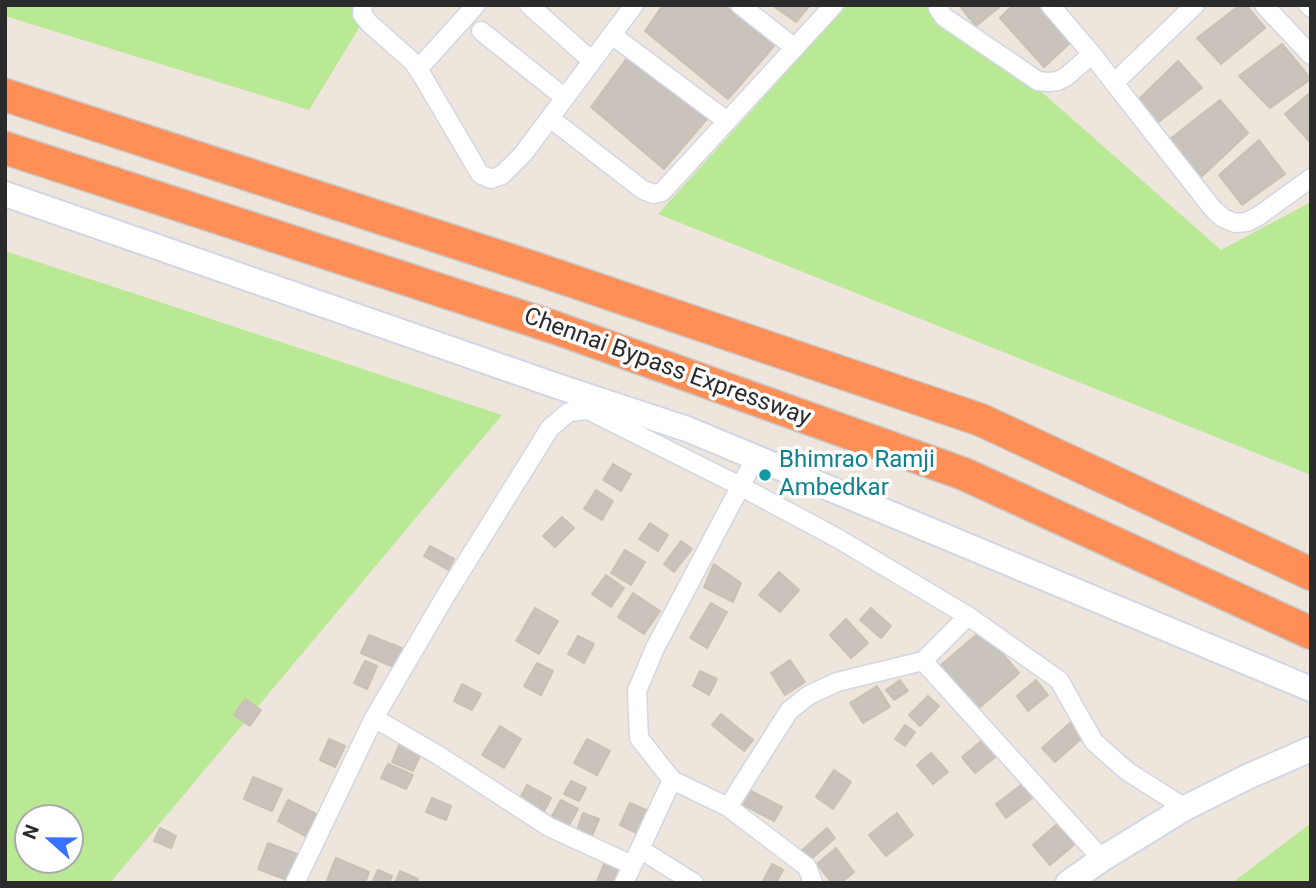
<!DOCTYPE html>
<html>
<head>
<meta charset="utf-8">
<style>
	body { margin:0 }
	#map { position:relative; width:1316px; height:888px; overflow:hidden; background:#eee5dc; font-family:Roboto,sans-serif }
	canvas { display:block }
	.frame { position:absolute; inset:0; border:7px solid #2b2b2b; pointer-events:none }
	.north { position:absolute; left:14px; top:804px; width:70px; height:70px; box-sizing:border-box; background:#fff; border:2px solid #aaa; border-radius:50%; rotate:291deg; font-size:19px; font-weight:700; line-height:28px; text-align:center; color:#2b2b2b }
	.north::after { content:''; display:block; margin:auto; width:24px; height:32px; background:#3871ff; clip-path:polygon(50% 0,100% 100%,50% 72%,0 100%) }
</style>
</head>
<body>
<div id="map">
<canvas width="1316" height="888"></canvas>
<div class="frame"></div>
<div class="north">N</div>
</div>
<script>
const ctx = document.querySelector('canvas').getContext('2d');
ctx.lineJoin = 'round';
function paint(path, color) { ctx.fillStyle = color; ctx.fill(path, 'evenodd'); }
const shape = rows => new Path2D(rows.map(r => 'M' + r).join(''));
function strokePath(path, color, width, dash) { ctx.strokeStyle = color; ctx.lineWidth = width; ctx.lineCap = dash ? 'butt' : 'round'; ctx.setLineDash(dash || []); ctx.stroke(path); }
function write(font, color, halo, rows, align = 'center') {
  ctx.font = font + ' Roboto,sans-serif'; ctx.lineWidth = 7; ctx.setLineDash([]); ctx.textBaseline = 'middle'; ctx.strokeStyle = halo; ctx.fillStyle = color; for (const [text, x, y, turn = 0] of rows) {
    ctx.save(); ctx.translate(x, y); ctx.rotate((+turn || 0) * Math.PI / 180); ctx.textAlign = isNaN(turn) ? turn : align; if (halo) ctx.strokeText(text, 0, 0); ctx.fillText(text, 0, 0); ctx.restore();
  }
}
const green = shape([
	[5,5,373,5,309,110,5,16],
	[847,5,943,5,1221,250,1311,202,1311,475,658,214],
	[5,251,502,415,110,883,5,883],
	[28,818,70,818,70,860,28,860],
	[1311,823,1311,883,1232,883]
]);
const building = shape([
	[663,5,724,5,774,46,728,99,645,31,663,5],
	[772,5,810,5,796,22,772,5],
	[959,5,1002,5,976,26,959,5],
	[1013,5,1037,5,1070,43,1044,67,1000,18,1013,5],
	[1240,5,1246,5,1265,28,1221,64,1197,38,1240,5],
	[1282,44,1311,79,1270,108,1239,76,1282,44],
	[627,58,707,119,664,169,591,107,627,58],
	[1178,61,1202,88,1156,124,1138,100,1178,61],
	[1311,92,1311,140,1309,141,1285,114,1311,92],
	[1220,100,1248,133,1200,178,1170,139,1220,100],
	[1259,140,1285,174,1242,205,1219,175,1259,140],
	[613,464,631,474,621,491,603,480,613,464],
	[596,490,613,501,602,520,584,509,596,490],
	[562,517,574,528,555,547,543,536,562,517],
	[650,523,668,535,658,551,639,539,650,523],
	[681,541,692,549,674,572,664,564,681,541],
	[430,546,454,559,448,570,424,556,430,546],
	[625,550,645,562,631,585,611,573,625,550],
	[714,564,741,583,733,602,704,587,714,564],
	[779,572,799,590,780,612,759,595,779,572],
	[606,575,624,588,611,607,592,594,606,575],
	[633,593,660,611,644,634,618,617,633,593],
	[711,603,727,612,707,648,690,638,711,603],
	[535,608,558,621,539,654,516,641,535,608],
	[871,608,891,626,881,638,860,620,871,608],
	[846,619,868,643,851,658,830,635,846,619],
	[982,630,1019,673,978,709,941,665,982,630],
	[369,635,404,649,396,668,361,653,369,635],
	[578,636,594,644,584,663,568,654,578,636],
	[790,660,805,682,785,695,771,673,790,660],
	[365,661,377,666,367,689,354,683,365,661],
	[537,663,553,671,541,695,524,686,537,663],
	[700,671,717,679,709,695,693,686,700,671],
	[900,680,908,691,894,700,886,690,900,680],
	[1036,680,1048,695,1028,711,1017,696,1036,680],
	[462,684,481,694,472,710,454,701,462,684],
	[877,686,890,707,863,723,850,703,877,686],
	[928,696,939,706,920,726,909,715,928,696],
	[245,699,261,710,250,726,234,715,245,699],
	[721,714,753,740,744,751,712,725,721,714],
	[1070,723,1083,737,1055,762,1042,748,1070,723],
	[905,725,915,732,905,746,895,739,905,725],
	[500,726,521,739,504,768,482,755,500,726],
	[985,738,998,755,975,773,962,757,985,738],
	[329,739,345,746,335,767,320,760,329,739],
	[587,739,610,751,597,775,574,763,587,739],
	[400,743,421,753,413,771,392,762,400,743],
	[931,753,948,772,933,784,917,765,931,753],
	[388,764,413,775,406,789,381,778,388,764],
	[834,770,851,782,833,809,816,797,834,770],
	[253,777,282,789,272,811,244,799,253,777],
	[571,781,586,788,579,801,564,794,571,781],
	[1025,782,1035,796,1006,818,996,804,1025,782],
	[527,785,551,798,542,815,518,802,527,785],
	[747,789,782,807,774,821,740,803,747,789],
	[432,798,451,806,446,820,426,812,432,798],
	[288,800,324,818,313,840,278,821,288,800],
	[561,800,578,809,568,827,551,818,561,800],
	[630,803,653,813,643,836,620,825,630,803],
	[583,813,599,819,592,836,577,830,583,813],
	[897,813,913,835,886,856,869,835,897,813],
	[1057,824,1074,845,1050,865,1033,845,1057,824],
	[160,828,176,836,171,848,154,841,160,828],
	[827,828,835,838,808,862,800,852,827,828],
	[268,843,297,854,287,880,258,869,268,843],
	[836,848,854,872,841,883,832,883,817,864,836,848],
	[336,858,369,872,365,883,335,883,327,880,336,858],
	[606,860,625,868,619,883,596,883,606,860],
	[772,864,783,870,776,883,766,883,763,881,772,864],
	[378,870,392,876,389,883,372,883,378,870],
	[400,871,418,879,416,883,395,883,400,871]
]);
const street = shape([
	[363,5,362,14,369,23,413,62,423,77,480,174,491,179,502,175,523,154,634,5],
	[529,5,592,61],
	[740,5,795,48],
	[938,5,938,8,944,17,1038,81,1048,82,1058,81,1067,76,1092,54],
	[1050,5,1092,54,1114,83,1195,5],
	[1264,5,1311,55],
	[1308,5,1311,8],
	[481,31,565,98],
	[612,35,727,121],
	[418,69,476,5],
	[1114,83,1213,209,1223,218,1235,223,1247,222,1260,215,1311,178],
	[550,118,643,190,654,194,662,192,834,5],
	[756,457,655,648,637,691,639,738,672,780,728,807,807,867,813,883],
	[923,661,1102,859],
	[374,718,438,755,549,827,632,865],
	[728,807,789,711,809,695,837,682,923,661,968,616],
	[640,849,694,883],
	[295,883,374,718,446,595,550,428,569,412,588,410,740,486,837,538,968,616,1059,680,1094,742,1127,771,1185,808],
	[624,883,672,780]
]);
const secondary = shape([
	[5,194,557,386,687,429,1311,689],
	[1068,883,1102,859,1185,808,1247,777,1311,749]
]);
const highway = shape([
	[5,95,537,269,981,420,1311,574],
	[5,148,556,328,964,474,1311,633]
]);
const markers = [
	[765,475,7,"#0f9aa8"]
];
const streetNames = [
	["Chennai Bypass Expressway",667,368,20]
];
const cultureNames = [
	["Bhimrao Ramji",779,461],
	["Ambedkar",779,489]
];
paint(green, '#b9e994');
paint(building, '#c9c3bb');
strokePath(building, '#cac1b6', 2);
strokePath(street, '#d1d7e5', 21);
strokePath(secondary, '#d1d7e5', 28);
strokePath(highway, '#c8c8c8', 35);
strokePath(street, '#fff', 18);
strokePath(secondary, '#fff', 24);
strokePath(highway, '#ff8f56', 32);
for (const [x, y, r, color] of markers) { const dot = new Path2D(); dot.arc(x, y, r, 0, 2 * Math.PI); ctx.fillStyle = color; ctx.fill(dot); strokePath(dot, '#fff', 2.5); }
write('24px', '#2b2b2b', '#fff', streetNames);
write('24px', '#0d838f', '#fff', cultureNames, 'left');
</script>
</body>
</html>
